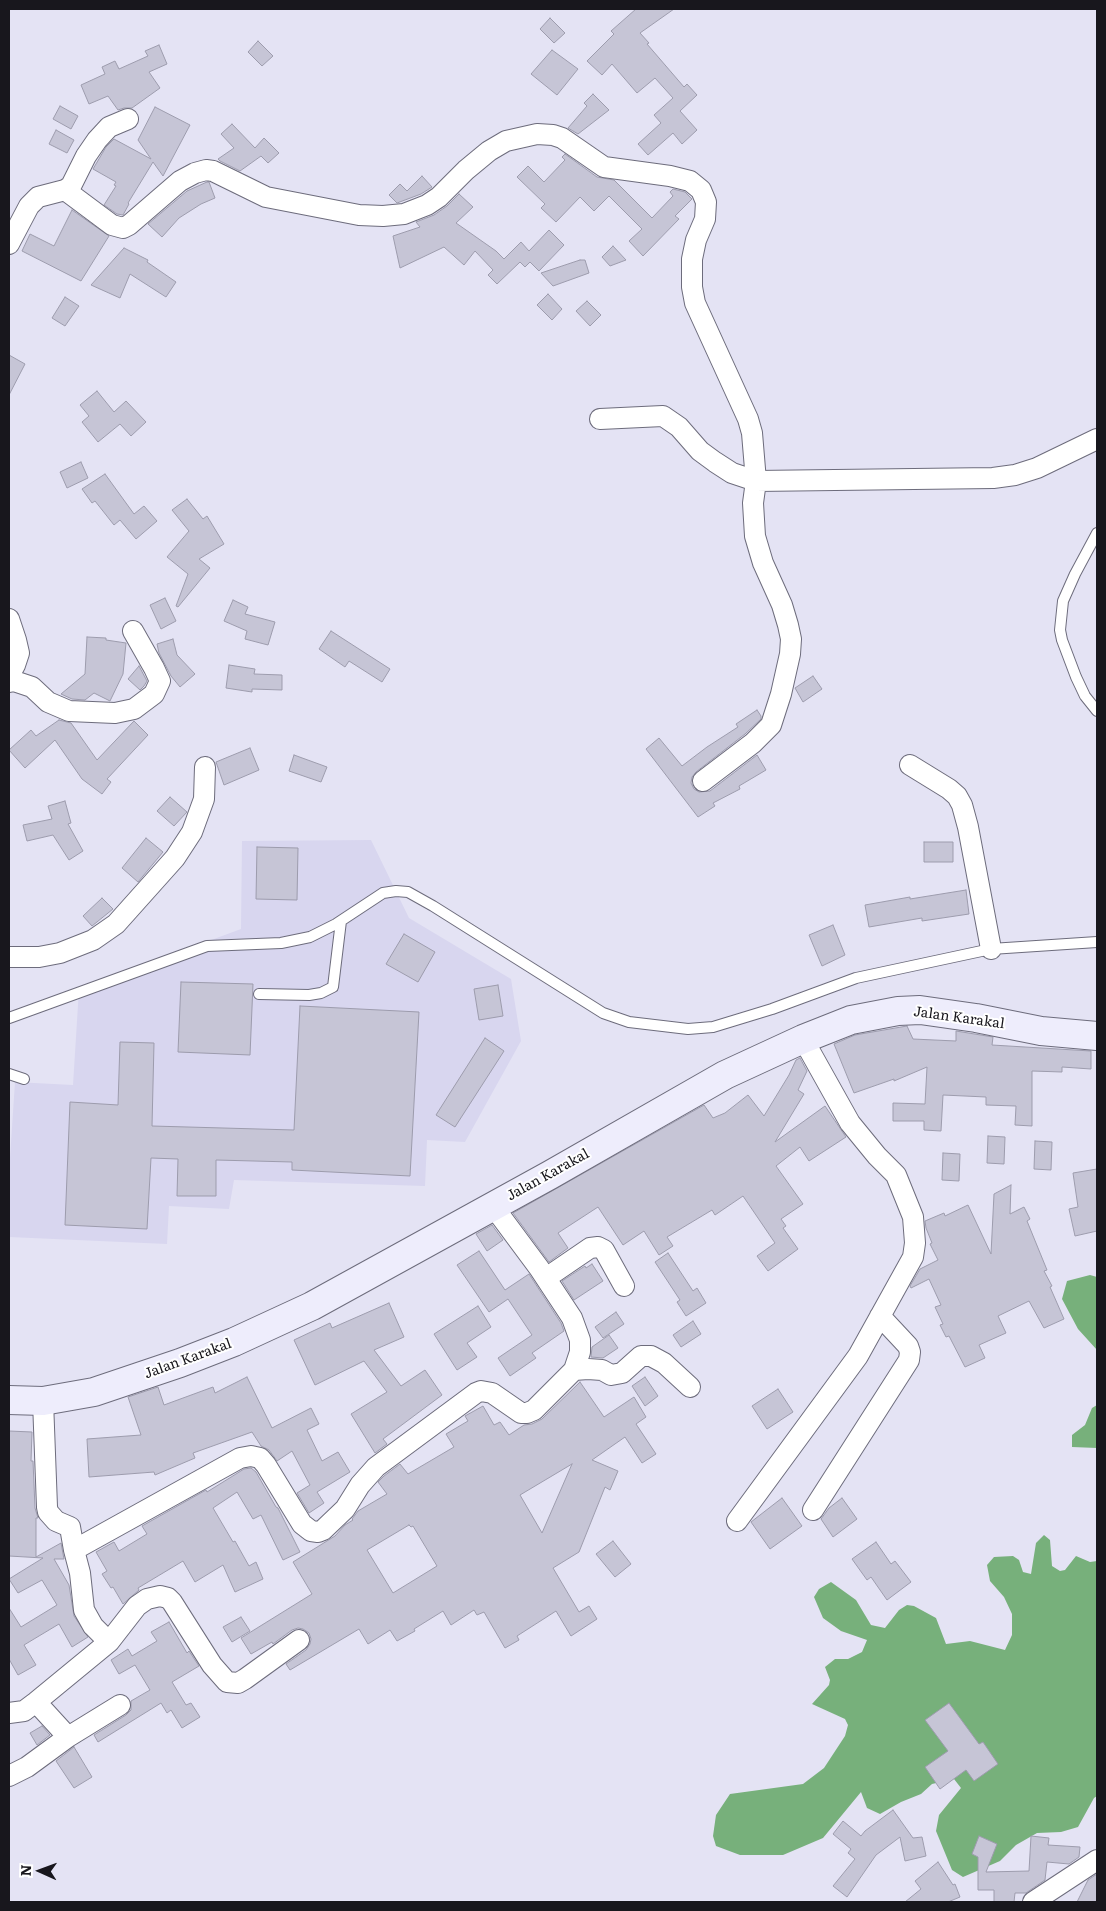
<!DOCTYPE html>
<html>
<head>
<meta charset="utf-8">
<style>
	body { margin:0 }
	#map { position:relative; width:1106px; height:1911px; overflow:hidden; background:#e4e3f4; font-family:Literata,serif }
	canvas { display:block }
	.frame { position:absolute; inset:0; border:10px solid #18171d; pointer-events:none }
	.north { position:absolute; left:15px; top:1846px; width:50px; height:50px; -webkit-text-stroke:4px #fff; paint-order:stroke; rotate:272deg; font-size:14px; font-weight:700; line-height:20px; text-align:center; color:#18171d }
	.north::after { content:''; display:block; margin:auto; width:18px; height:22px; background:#18171d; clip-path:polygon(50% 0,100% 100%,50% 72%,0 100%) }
</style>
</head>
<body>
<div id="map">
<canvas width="1106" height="1911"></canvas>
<div class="frame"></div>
<div class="north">N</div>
</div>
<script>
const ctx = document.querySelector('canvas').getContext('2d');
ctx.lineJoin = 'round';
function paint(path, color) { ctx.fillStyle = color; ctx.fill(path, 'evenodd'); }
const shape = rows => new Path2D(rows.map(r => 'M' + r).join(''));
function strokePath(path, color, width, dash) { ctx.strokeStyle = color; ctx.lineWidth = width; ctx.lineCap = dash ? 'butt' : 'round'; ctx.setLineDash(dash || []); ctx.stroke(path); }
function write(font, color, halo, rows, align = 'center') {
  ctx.font = font + ' Literata,serif'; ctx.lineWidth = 4; ctx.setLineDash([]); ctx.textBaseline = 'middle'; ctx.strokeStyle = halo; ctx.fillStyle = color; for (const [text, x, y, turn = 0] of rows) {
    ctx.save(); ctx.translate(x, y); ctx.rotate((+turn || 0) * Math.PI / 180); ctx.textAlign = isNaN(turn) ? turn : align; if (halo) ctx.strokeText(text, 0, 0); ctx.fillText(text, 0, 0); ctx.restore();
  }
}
const built = shape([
	[371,840,409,918,511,979,521,1041,465,1142,427,1140,425,1186,234,1180,229,1209,169,1206,167,1244,9,1237,9,1173,15,1082,73,1085,79,989,241,929,242,841]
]);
const forest = shape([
	[1090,1275,1097,1277,1097,1350,1078,1329,1062,1299,1067,1281],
	[1097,1405,1097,1448,1072,1447,1072,1435,1085,1425,1092,1408],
	[1044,1535,1050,1540,1052,1566,1060,1571,1065,1570,1076,1556,1090,1562,1097,1561,1097,1796,1094,1798,1078,1827,1061,1832,1037,1833,1016,1845,1000,1861,963,1877,952,1870,936,1831,939,1815,961,1788,954,1779,932,1784,921,1794,901,1802,880,1814,867,1808,861,1792,823,1838,783,1855,740,1855,716,1846,713,1836,716,1815,730,1794,803,1784,824,1768,845,1736,848,1725,845,1719,812,1704,829,1685,830,1680,825,1667,835,1659,848,1659,862,1652,867,1640,841,1631,823,1618,814,1597,819,1589,831,1582,856,1600,871,1625,885,1628,899,1610,907,1605,914,1606,936,1618,946,1644,970,1641,1005,1650,1012,1635,1012,1614,1004,1597,990,1581,987,1565,994,1557,1013,1556,1019,1560,1023,1572,1031,1574,1036,1543]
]);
const building = shape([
	[636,9,674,9,640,33,649,43,647,44,684,87,687,84,697,95,680,111,697,130,682,144,673,133,648,155,638,144,661,123,654,115,673,98,655,78,637,93,612,64,602,75,587,61,614,34,611,31,636,9],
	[550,18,565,33,554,43,540,29,550,18],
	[258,41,273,56,262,66,248,52,258,41],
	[159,45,167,64,149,72,160,88,132,108,124,108,118,110,108,96,89,104,81,85,105,74,102,67,115,61,119,69,148,56,145,51,159,45],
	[552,50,578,69,557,95,531,74,552,50],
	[593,94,609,110,578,134,568,128,587,106,584,103,593,94],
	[60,106,78,116,71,129,53,119,60,106],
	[155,107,190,125,163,176,153,162,128,203,129,204,123,215,117,214,104,205,116,186,114,185,116,182,93,169,106,147,114,139,151,159,138,140,155,107],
	[232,124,255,148,264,138,279,153,268,163,261,156,240,171,220,161,218,159,234,148,221,134,232,124],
	[56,130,74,140,67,153,49,144,56,130],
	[565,154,597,177,614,180,652,218,673,196,670,192,673,189,685,192,692,199,675,216,679,219,643,256,629,241,642,229,609,196,594,211,580,197,556,222,541,208,545,204,517,177,528,166,544,182,565,160,562,157,565,154],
	[422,176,432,187,421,194,397,203,389,195,400,184,407,191,422,176],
	[207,182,209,182,215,198,201,204,179,218,162,237,148,224,187,191,207,182],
	[459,194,473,207,456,223,496,251,504,259,521,242,529,251,549,230,564,245,539,271,530,262,525,267,520,262,497,284,488,275,493,270,475,251,464,265,444,247,400,268,393,236,420,227,416,222,434,215,447,206,459,194],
	[72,210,109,236,81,281,22,251,30,234,54,246,72,210],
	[613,246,626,260,610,266,602,257,613,246],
	[124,248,148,260,147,262,176,282,166,297,130,274,120,298,91,285,124,248],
	[580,260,585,260,589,273,553,286,541,273,580,260],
	[548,294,562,309,552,320,537,305,548,294],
	[65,297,79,306,65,326,52,318,65,297],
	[587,301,601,315,590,326,576,311,587,301],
	[9,355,25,364,9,395,9,355],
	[97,391,114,412,126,401,146,422,131,436,120,424,98,442,82,422,89,416,80,405,97,391],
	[81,462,88,478,67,488,60,472,81,462],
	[105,474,134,514,144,506,157,521,136,539,120,520,114,525,95,501,92,503,82,489,105,474],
	[187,499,203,519,207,516,224,544,199,559,210,568,178,607,176,606,188,574,167,557,189,531,172,510,187,499],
	[165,598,176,621,161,629,150,605,165,598],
	[233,600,248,607,245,614,275,622,268,645,245,639,247,631,224,621,233,600],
	[331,631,390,669,382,682,349,661,345,667,319,649,331,631],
	[87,637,106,638,106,640,126,643,123,674,110,701,94,693,85,700,72,699,61,694,85,674,87,637],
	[173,639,177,655,195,674,180,687,171,676,159,653,157,644,173,639],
	[229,665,255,669,254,674,282,675,282,690,252,689,252,692,226,688,229,665],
	[139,666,147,681,144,686,140,690,128,679,139,666],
	[813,676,822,689,803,702,795,688,813,676],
	[757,710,761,716,761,719,745,734,696,772,692,777,691,783,694,789,699,792,710,791,757,755,766,770,739,786,740,789,713,803,715,806,698,817,646,749,659,738,682,766,707,747,738,727,736,724,757,710],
	[59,720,71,723,97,760,134,721,148,735,107,779,111,782,102,794,82,779,55,740,25,768,9,750,31,730,36,736,59,720],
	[250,748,259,770,224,785,216,762,250,748],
	[294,755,327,767,321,782,289,771,294,755],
	[170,797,187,812,174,826,157,811,170,797],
	[65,801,71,823,68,824,83,851,69,860,53,835,27,841,23,825,52,819,48,806,65,801],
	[146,838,163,852,138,882,122,868,146,838],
	[924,842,953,842,953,862,924,862,924,842],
	[257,847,298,848,297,900,256,899,257,847],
	[966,890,969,914,922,921,922,918,869,927,865,905,910,897,910,899,966,890],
	[102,898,113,909,92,926,83,916,102,898],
	[833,925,845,955,822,966,809,935,833,925],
	[404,934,435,952,418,982,386,964,404,934],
	[181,982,253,984,250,1055,178,1052,181,982],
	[498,985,503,1016,479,1020,474,989,498,985],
	[300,1006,419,1012,410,1176,292,1170,292,1162,216,1160,216,1196,177,1196,178,1159,151,1158,147,1229,65,1225,70,1102,118,1105,120,1042,154,1043,152,1126,294,1130,300,1006],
	[907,1026,913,1039,956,1041,956,1031,993,1037,992,1045,1091,1051,1091,1069,1062,1067,1062,1072,1032,1071,1032,1126,1015,1125,1016,1106,986,1105,986,1097,943,1095,941,1131,924,1130,924,1121,893,1121,893,1103,925,1104,927,1067,894,1081,894,1079,854,1093,834,1044,855,1035,907,1026],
	[485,1038,504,1051,455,1127,436,1115,485,1038],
	[800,1058,807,1071,798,1090,804,1094,775,1142,825,1106,846,1137,809,1161,800,1147,776,1166,803,1204,781,1219,786,1226,783,1228,798,1249,768,1271,757,1256,775,1243,743,1196,715,1215,712,1210,667,1237,673,1246,659,1255,644,1231,623,1245,598,1207,558,1233,568,1248,549,1262,513,1213,704,1105,713,1118,725,1113,748,1095,764,1116,789,1075,796,1060,800,1058],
	[988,1136,1005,1137,1004,1164,987,1163,988,1136],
	[1035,1141,1052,1142,1051,1170,1034,1169,1035,1141],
	[943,1153,960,1154,959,1181,942,1180,943,1153],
	[1097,1169,1097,1231,1075,1236,1069,1209,1078,1207,1073,1173,1097,1169],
	[1011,1185,1010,1214,1024,1207,1030,1219,1027,1221,1047,1270,1044,1271,1052,1286,1050,1287,1064,1319,1044,1328,1029,1301,998,1316,1006,1333,979,1345,985,1358,965,1367,949,1336,946,1337,940,1325,943,1324,935,1307,941,1305,929,1279,911,1288,910,1286,920,1269,938,1260,930,1244,932,1243,926,1228,925,1221,944,1213,945,1216,968,1205,991,1254,994,1194,1011,1185],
	[492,1225,503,1240,487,1251,476,1234,492,1225],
	[479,1251,505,1290,529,1274,561,1323,564,1331,532,1353,536,1358,510,1376,498,1358,532,1335,508,1299,489,1312,457,1265,479,1251],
	[668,1253,693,1291,697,1288,706,1303,686,1316,677,1302,680,1300,655,1262,668,1253],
	[592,1264,603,1281,574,1300,562,1281,585,1266,586,1268,592,1264],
	[389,1303,404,1337,374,1350,401,1386,425,1370,442,1395,383,1439,387,1444,375,1453,351,1414,387,1392,364,1361,315,1385,294,1340,330,1323,332,1328,389,1303],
	[478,1306,491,1327,467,1343,477,1357,457,1370,434,1334,478,1306],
	[616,1312,624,1324,603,1338,595,1327,616,1312],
	[693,1321,701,1334,681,1347,673,1335,693,1321],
	[609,1335,618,1348,603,1358,591,1357,592,1347,609,1335],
	[247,1377,272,1428,311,1408,319,1424,307,1430,322,1461,338,1452,350,1472,317,1492,324,1503,309,1513,297,1493,310,1485,292,1451,277,1461,269,1450,261,1446,252,1432,193,1453,195,1458,155,1475,154,1472,89,1477,87,1439,141,1435,128,1397,158,1387,164,1405,213,1387,215,1393,247,1377],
	[645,1377,658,1396,645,1406,632,1386,645,1377],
	[580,1382,604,1417,634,1397,646,1417,636,1424,656,1454,642,1463,625,1437,592,1460,618,1471,610,1490,605,1487,579,1552,553,1568,579,1612,589,1606,597,1619,571,1636,556,1611,517,1636,519,1640,505,1648,484,1612,477,1615,474,1610,451,1625,443,1611,414,1629,415,1631,397,1641,390,1630,368,1644,359,1629,290,1670,286,1664,306,1650,310,1644,311,1639,309,1633,303,1629,298,1628,292,1630,273,1644,272,1642,251,1654,241,1638,312,1594,293,1562,335,1536,345,1525,353,1520,352,1519,358,1511,387,1494,378,1482,384,1476,400,1464,408,1474,454,1447,446,1434,468,1421,465,1416,483,1406,494,1425,500,1422,509,1435,524,1425,532,1424,542,1419,580,1382],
	[572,1464,542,1533,520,1495,572,1464],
	[409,1525,411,1527,413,1526,437,1566,393,1593,367,1550,409,1525],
	[778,1389,793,1412,767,1429,752,1406,778,1389],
	[9,1431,32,1432,31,1461,33,1461,35,1508,38,1518,36,1518,36,1557,61,1543,64,1559,54,1559,69,1585,74,1616,88,1637,72,1647,59,1624,24,1645,36,1665,18,1675,9,1659,9,1608,21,1627,57,1605,42,1580,18,1593,9,1579,43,1558,9,1556,9,1431],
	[251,1468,256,1472,276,1507,278,1508,300,1552,283,1560,261,1515,253,1519,237,1492,213,1508,233,1542,235,1541,249,1566,256,1562,263,1579,235,1592,223,1565,195,1582,183,1561,138,1588,139,1590,123,1604,113,1587,111,1588,102,1574,107,1571,96,1552,114,1542,119,1551,147,1534,142,1526,206,1490,207,1492,244,1469,251,1468],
	[782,1498,802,1526,770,1549,751,1522,782,1498],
	[842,1498,857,1519,833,1537,821,1519,829,1508,842,1498],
	[613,1541,631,1564,615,1577,596,1554,613,1541],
	[876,1542,891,1564,895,1561,911,1582,887,1600,871,1577,867,1580,852,1559,876,1542],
	[241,1617,250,1631,232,1642,223,1627,241,1617],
	[169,1622,187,1653,189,1651,199,1666,172,1682,186,1705,191,1703,200,1717,182,1728,171,1710,167,1713,161,1703,98,1742,94,1735,126,1715,131,1710,131,1701,150,1690,135,1665,119,1674,111,1660,128,1649,132,1656,157,1641,151,1632,169,1622],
	[949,1703,979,1744,983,1742,998,1764,974,1781,966,1770,940,1789,925,1767,948,1751,925,1720,949,1703],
	[42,1726,50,1735,37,1745,30,1733,42,1726],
	[74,1747,92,1777,74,1788,56,1761,74,1747],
	[893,1810,913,1838,922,1837,926,1856,905,1861,900,1837,876,1855,847,1897,833,1886,855,1859,848,1853,851,1849,833,1834,843,1821,861,1836,865,1831,893,1810],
	[979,1836,997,1844,986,1872,1029,1871,1031,1836,1049,1838,1048,1845,1080,1847,1079,1857,1069,1864,1047,1862,1045,1880,1026,1893,1015,1893,1014,1902,994,1902,994,1890,978,1890,978,1857,972,1854,979,1836],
	[938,1862,953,1885,955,1884,960,1897,948,1902,905,1902,921,1889,915,1881,938,1862],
	[1097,1874,1097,1902,1077,1902,1088,1880,1097,1874]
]);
const lane = shape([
	[1097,533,1075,574,1063,601,1060,630,1062,640,1076,677,1085,696,1097,711],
	[259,994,309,995,321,993,333,987,341,921],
	[9,1018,207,946,281,943,310,937,336,924,383,893,396,891,408,892,433,906,603,1013,629,1022,688,1029,713,1027,772,1009,856,978,991,949,1097,942],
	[9,1074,24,1079]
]);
const street = shape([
	[65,190,112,225,123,228,129,225,180,181,195,173,206,170,213,171,266,197,359,215,383,216,404,214,427,205,439,197,466,170,489,151,506,141,537,134,553,135,562,138,604,167,670,176,690,181,701,190,706,202,705,219,696,240,692,259,692,287,695,303,748,419,752,433,756,481,732,473,715,462,700,451,679,427,663,416,600,419],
	[9,244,29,206,38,197,65,190,71,186,86,156,97,140,109,127,128,119],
	[9,619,16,640,19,653,15,665,9,676],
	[9,682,14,681,32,687,48,702,69,711,115,713,134,709,154,694,160,681,154,668,133,631],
	[910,765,949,789,957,796,962,805,968,827,991,949],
	[703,781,753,743,771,725,781,694,790,654,791,639,788,625,782,605,763,563,755,536,753,503,756,481,993,478,1015,475,1037,468,1097,439],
	[9,957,39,957,60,953,93,940,116,924,175,858,192,832,204,799,205,767],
	[546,1278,590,1248,598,1247,604,1250,624,1286],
	[574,1370,588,1369,602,1370,611,1375,622,1373,641,1356,651,1356,664,1363,690,1387],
	[43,1401,47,1507,48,1512,56,1521,70,1527,74,1550],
	[813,1510,909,1360,910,1352,908,1346,880,1316],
	[737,1521,858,1356,913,1257,915,1243,913,1217,896,1175,877,1156,850,1123,803,1039],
	[109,1642,137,1606,147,1599,160,1596,168,1598,172,1602,212,1665,227,1682,238,1683,245,1679,299,1640],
	[36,1702,68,1737],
	[9,1713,24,1711,36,1702,109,1642,93,1626,84,1610,80,1573,74,1550,240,1458,251,1456,260,1458,266,1465,302,1524,311,1531,318,1532,323,1530,345,1509,360,1485,376,1467,476,1393,481,1391,492,1393,521,1413,527,1413,534,1410,574,1370,580,1352,580,1340,572,1318,539,1268,493,1206],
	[9,1776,27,1767,68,1737,120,1705],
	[1033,1902,1097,1860]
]);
const secondary = shape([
	[9,1400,43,1401,94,1392,180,1363,234,1342,312,1306,550,1175,725,1075,803,1039,851,1020,898,1011,920,1010,976,1018,1041,1031,1097,1036]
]);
const streetNames = [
	["Jalan Karakal",959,1018,8],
	["Jalan Karakal",548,1175,-29],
	["Jalan Karakal",188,1359,-20]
];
paint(built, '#d8d6ef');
paint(forest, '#77b07b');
paint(building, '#c6c5d6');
strokePath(building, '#9d9cad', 1);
strokePath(lane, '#6d6c7c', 12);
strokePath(street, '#6d6c7c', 22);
strokePath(secondary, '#6d6c7c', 30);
strokePath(lane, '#fff', 10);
strokePath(street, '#fff', 20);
strokePath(secondary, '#eeedfc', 28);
write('14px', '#18171d', '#fff', streetNames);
</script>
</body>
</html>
